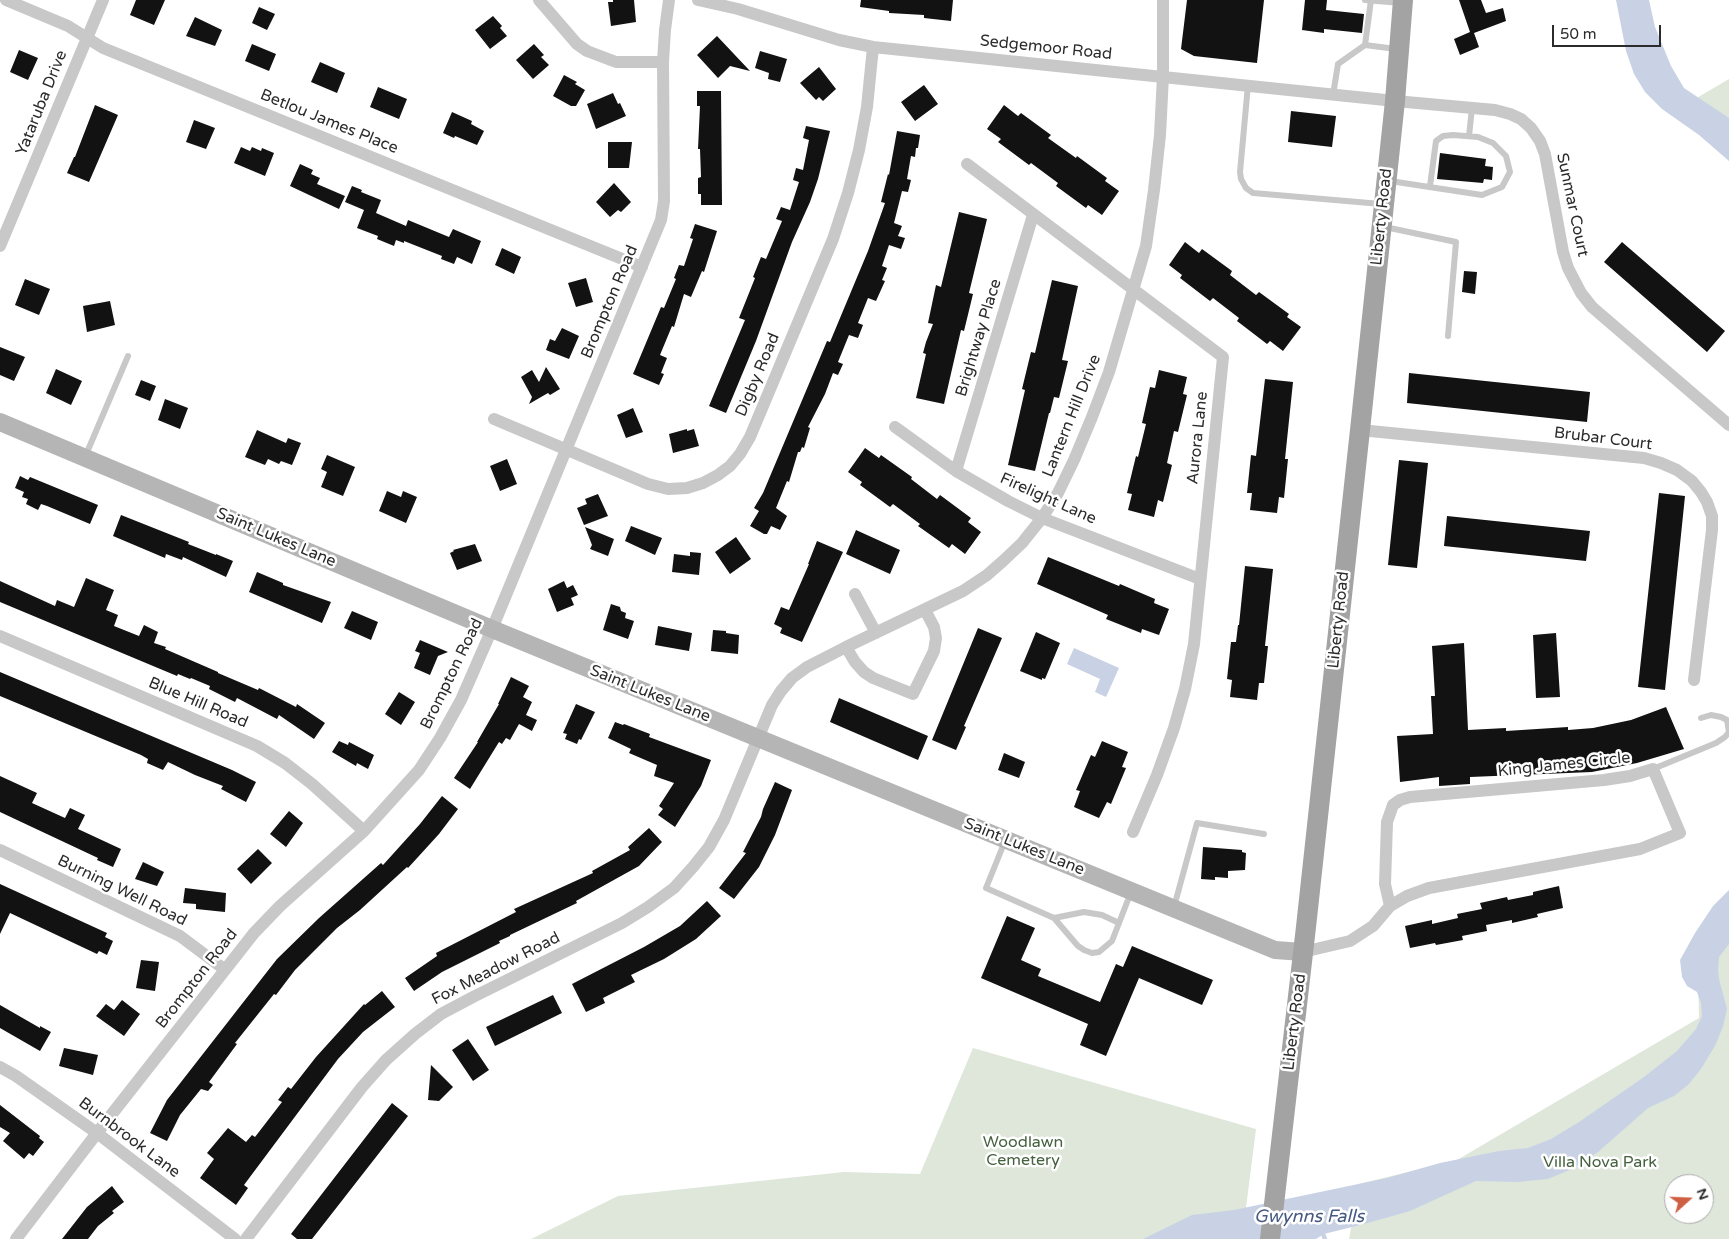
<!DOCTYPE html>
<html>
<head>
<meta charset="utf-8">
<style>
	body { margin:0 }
	#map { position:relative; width:1729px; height:1239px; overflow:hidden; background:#fff; font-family:"Varela Round",sans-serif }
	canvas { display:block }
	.north { position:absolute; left:1664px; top:1174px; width:50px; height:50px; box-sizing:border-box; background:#fff; border:1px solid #aaa; border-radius:50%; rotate:70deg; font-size:14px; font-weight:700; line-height:20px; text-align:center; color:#2b2b2b }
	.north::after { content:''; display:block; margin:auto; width:18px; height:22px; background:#ce5f42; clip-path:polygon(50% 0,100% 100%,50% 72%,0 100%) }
	.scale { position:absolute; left:1552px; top:25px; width:109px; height:22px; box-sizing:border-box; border:2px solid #2b2b2b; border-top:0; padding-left:6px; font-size:15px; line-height:18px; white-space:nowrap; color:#2b2b2b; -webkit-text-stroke:4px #fff; paint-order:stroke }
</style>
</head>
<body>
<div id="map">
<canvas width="1729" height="1239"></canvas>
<div class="north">N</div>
<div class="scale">50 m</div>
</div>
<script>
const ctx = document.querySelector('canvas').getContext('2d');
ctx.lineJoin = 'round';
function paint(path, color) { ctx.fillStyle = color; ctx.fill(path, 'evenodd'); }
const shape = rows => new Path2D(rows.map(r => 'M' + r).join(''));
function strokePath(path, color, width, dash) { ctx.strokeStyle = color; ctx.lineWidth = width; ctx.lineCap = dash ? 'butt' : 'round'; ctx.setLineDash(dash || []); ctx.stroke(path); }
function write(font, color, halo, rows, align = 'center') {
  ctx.font = font + ' "Varela Round",sans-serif'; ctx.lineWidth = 5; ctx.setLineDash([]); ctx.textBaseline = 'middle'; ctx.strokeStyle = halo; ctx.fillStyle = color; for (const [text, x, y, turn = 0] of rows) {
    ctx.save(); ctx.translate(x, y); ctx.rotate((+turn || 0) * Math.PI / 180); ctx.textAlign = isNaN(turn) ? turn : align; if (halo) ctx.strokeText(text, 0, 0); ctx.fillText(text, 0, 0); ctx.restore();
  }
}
const green = shape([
	[1729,79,1729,141,1695,99],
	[1729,895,1729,1239,1349,1239,1359,1184,1457,1160,1699,1018,1697,932],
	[1674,1184,1704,1184,1704,1214,1674,1214],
	[973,1048,1256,1129,1242,1239,531,1239,618,1196,844,1172,920,1174]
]);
const water = shape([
	[1616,0,1649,0,1655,27,1671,66,1684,88,1729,118,1729,161,1699,135,1662,109,1645,92,1634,74,1626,51],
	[1074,648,1119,668,1106,697,1095,692,1100,679,1067,664],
	[1729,890,1729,944,1719,957,1718,969,1719,979,1727,1009,1723,1026,1716,1044,1701,1069,1688,1085,1674,1096,1648,1108,1598,1152,1572,1169,1548,1179,1517,1182,1476,1181,1410,1211,1364,1224,1324,1234,1316,1239,1143,1239,1192,1215,1234,1210,1387,1178,1440,1163,1499,1151,1528,1148,1551,1139,1579,1122,1644,1077,1677,1051,1696,1029,1702,1016,1701,1003,1697,992,1687,986,1682,977,1680,960,1695,933,1713,906]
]);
const stream = shape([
	[1321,1229,1325,1239]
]);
const building = shape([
	[136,0,165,0,154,25,130,15],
	[613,0,634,0,636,22,611,26,608,2,613,2],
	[861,0,953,0,951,21,924,18,924,15,889,13,889,11,860,7],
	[1187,0,1264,0,1257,63,1194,56,1181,49],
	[1305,0,1327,0,1326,10,1364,14,1362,33,1324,29,1324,33,1302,30],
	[1459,0,1481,0,1486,13,1503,8,1506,21,1474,33,1479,47,1460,55,1454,39,1470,32],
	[259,7,275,14,267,30,252,23],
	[493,16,502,26,500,28,507,36,490,49,475,30],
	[195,17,222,30,215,46,186,36],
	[717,36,750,71,730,66,718,78,697,55],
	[252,44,276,54,269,71,245,61],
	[534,44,544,55,541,57,549,65,533,79,516,60],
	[19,50,38,58,28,80,10,72],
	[760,51,787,59,780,82,768,79,769,73,755,68],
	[320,62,345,73,337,93,311,82],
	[819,67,836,89,823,101,819,97,816,100,800,83],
	[564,75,577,82,575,84,585,90,576,106,571,106,553,96],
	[924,85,938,104,915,121,901,102],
	[378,87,407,99,399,119,370,107],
	[697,91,721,91,722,205,701,205,701,194,698,194,698,178,701,177,700,149,698,149,700,106,697,106],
	[613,93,618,104,620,103,626,116,596,129,587,104],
	[95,105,118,115,89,182,67,173,74,157,75,157],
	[1004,105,1018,116,1021,113,1051,135,1048,138,1076,158,1077,156,1107,178,1105,181,1119,191,1102,215,1088,205,1086,208,1056,186,1058,183,1031,163,1029,165,998,142,1001,139,987,129],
	[1291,111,1336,116,1332,147,1288,142],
	[452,112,472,121,471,124,484,131,477,145,455,136,454,138,443,133],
	[194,120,215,128,206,149,186,142],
	[806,126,830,131,818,179,810,202,792,242,756,341,726,413,709,406,745,320,739,318,755,278,753,277,761,257,766,259,782,221,776,219,781,207,790,210,799,182,793,180,796,168,803,170,809,140,803,138],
	[897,131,920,135,918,148,916,148,915,157,911,156,907,179,911,180,908,192,902,191,894,223,902,226,898,236,905,238,901,249,889,245,882,266,887,268,882,280,885,281,876,301,868,298,858,323,863,325,858,338,849,335,838,362,843,364,838,375,833,373,825,394,808,427,810,428,804,448,802,447,800,452,798,452,789,482,787,481,776,508,787,516,780,530,771,526,767,534,764,534,750,526,759,511,754,508,763,493,827,341,830,342,868,251,885,203,881,202,888,174,889,175],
	[608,142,632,142,629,168,608,168],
	[241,147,250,151,252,147,261,151,262,148,274,153,265,176,234,163],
	[1440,153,1486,159,1485,166,1493,167,1492,180,1484,179,1483,183,1437,179],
	[300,164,313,170,311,174,320,178,317,184,345,196,339,209,290,186],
	[614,183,631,202,621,212,618,210,610,217,596,202],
	[352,186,362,190,361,192,381,200,376,213,406,226,408,220,449,237,453,229,481,241,472,264,457,257,454,264,441,259,442,256,404,241,404,243,396,240,394,246,377,239,378,236,357,228,364,210,345,202],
	[959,212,987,219,969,293,973,294,964,331,961,330,944,404,916,398,926,354,923,353,926,342,933,324,928,323,936,285,941,287],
	[695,224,717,231,704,272,702,271,691,297,684,294,674,327,672,326,660,355,667,358,661,373,664,374,659,385,633,374,661,307,664,308,676,279,674,278,679,265,684,266,693,239,690,238],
	[1185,242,1199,253,1202,249,1232,271,1230,275,1256,295,1259,292,1289,314,1287,317,1301,327,1283,351,1270,341,1267,344,1237,321,1239,318,1213,298,1210,301,1180,278,1182,275,1169,265],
	[1622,242,1725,331,1707,352,1604,262],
	[502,248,521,257,514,274,495,265],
	[1464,271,1477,272,1475,294,1462,292],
	[586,278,593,302,576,307,568,283],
	[25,279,50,289,39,315,15,305],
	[1052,280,1078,286,1062,360,1068,361,1059,398,1054,397,1050,413,1049,413,1035,471,1008,465,1025,390,1022,389,1031,352,1035,353],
	[110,301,115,325,87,332,83,306],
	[562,328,579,336,569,359,546,350,550,339,555,341],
	[0,347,25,357,14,381,0,375],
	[546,367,560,389,550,395,548,393,529,404,532,397,521,377,532,370,539,382],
	[56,369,82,381,71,405,46,393],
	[1159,370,1187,377,1183,394,1187,395,1178,432,1174,431,1167,463,1172,465,1163,502,1158,500,1154,517,1128,510,1132,494,1127,493,1136,456,1138,457,1146,424,1142,423,1150,387,1155,388],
	[1409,373,1590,392,1587,422,1407,403],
	[1265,379,1293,382,1285,459,1288,459,1284,498,1279,497,1277,513,1250,510,1252,493,1247,493,1251,455,1256,456],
	[141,380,156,386,150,401,135,395],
	[165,399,188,408,180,429,158,420],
	[633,408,643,432,626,438,617,415],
	[687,429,687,431,694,429,699,446,673,453,669,434],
	[257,430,286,443,288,438,301,443,292,465,281,461,279,464,268,459,265,465,245,457],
	[865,448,879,458,881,455,912,477,911,479,937,499,940,495,971,518,968,522,981,532,965,554,952,544,949,548,918,526,920,524,893,504,890,507,860,485,862,482,848,472],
	[327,455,355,467,343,496,321,487,327,472,321,469],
	[507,459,517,484,500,491,490,466],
	[1399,460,1428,463,1417,568,1388,565],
	[20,476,28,480,30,477,98,505,90,524,47,506,41,504,38,510,26,504,28,499,22,497,24,492,15,488],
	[387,491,401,497,403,491,417,497,406,523,379,511],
	[1659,493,1685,496,1665,690,1638,687],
	[598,494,608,516,584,525,577,508,587,504,585,499],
	[121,515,189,542,188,544,216,555,216,554,233,561,226,577,183,557,182,560,166,554,165,558,113,536],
	[1447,516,1590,531,1586,561,1444,546],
	[631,526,662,538,655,555,625,541],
	[585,527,614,539,608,556,590,549,592,545],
	[856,530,900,550,890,574,846,554],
	[736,537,751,559,730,574,715,552],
	[817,541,843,552,802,642,780,633,782,628,774,624,781,607,789,610,809,564,808,564],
	[475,544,482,561,457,570,450,553,454,551,453,550],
	[690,552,701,553,699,575,672,572,674,554,690,556],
	[1048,557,1119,586,1120,584,1155,599,1154,603,1169,609,1159,635,1142,629,1141,633,1106,619,1108,615,1037,584],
	[1245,566,1273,569,1265,646,1268,646,1264,683,1259,683,1257,700,1230,697,1232,680,1227,679,1231,642,1236,642,1238,625,1239,625],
	[257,572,283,583,283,585,331,602,322,623,249,592],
	[86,578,114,590,106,610,118,615,114,626,139,636,144,625,158,632,154,643,166,647,165,649,218,672,218,673,258,690,259,688,296,707,297,704,325,723,314,739,279,715,277,719,237,698,235,702,209,689,210,686,191,678,190,679,178,674,177,676,0,602,0,581,55,606,57,600,74,607],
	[564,581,567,588,573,585,578,595,571,598,574,605,557,612,548,589],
	[611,604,620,607,621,611,626,613,625,618,634,621,628,639,603,630],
	[352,611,378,622,371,640,344,628],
	[658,626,692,633,689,651,655,645],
	[978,628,1002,638,964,726,966,727,956,750,932,740],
	[713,630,726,631,726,633,739,635,738,654,711,651],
	[1036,632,1060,643,1045,679,1042,678,1042,680,1020,671],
	[1556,633,1560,697,1536,698,1533,635],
	[420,640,448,652,438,656,430,675,414,668,420,653,415,651],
	[1464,643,1468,730,1506,728,1506,731,1568,727,1568,730,1593,728,1631,720,1666,707,1684,749,1637,763,1592,772,1470,777,1470,784,1439,786,1439,777,1400,782,1397,736,1433,734,1431,696,1435,696,1432,646],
	[0,672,232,770,256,782,246,802,221,789,223,786,195,775,168,762,163,770,147,763,148,759,141,755,0,696],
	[511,677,529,686,523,697,532,702,526,715,537,720,532,731,519,724,510,740,506,738,502,744,499,742,470,789,454,778,478,742,477,742,499,704,498,704],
	[399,692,415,702,401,725,385,714],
	[839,698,928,736,918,760,830,722],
	[576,704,595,712,581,740,579,739,577,744,565,739,567,734,563,733],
	[615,722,623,725,624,724,650,734,649,737,711,760,701,786,675,827,658,815,663,809,659,806,674,783,654,776,657,765,629,753,631,749,608,738],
	[339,741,348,745,349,742,374,755,368,769,357,763,356,766,332,752],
	[1102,741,1128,752,1122,767,1126,768,1111,804,1107,802,1099,818,1074,807,1080,791,1076,790,1091,755,1095,757],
	[1004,753,1025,762,1019,778,998,770],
	[0,776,37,793,32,803,65,818,70,808,85,815,78,829,121,849,113,867,97,860,98,858,0,812],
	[775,782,792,790,775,835,759,867,734,899,719,888,746,853,743,852,761,817,763,809],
	[442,796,458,809,439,834,408,868,407,867,360,910,337,928,295,970,276,995,274,994,235,1043,237,1044,209,1082,213,1085,208,1091,201,1089,180,1115,167,1141,150,1133,167,1100,277,959,319,918,381,863,383,865,420,824],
	[289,811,303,823,286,847,270,834],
	[649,828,662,842,639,866,576,901,577,903,510,935,510,936,499,941,500,943,442,972,414,991,405,978,437,956,436,953,516,912,514,909,593,873,592,871,630,850,628,847],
	[1203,847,1242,850,1242,852,1246,853,1245,870,1228,871,1228,878,1215,877,1215,880,1201,879],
	[258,849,272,863,251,884,237,869],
	[143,862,164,872,157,886,135,879],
	[0,884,107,933,105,937,113,941,107,955,99,951,97,954,10,913,0,934],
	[1559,886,1563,908,1537,914,1538,917,1512,923,1512,920,1486,925,1487,931,1462,936,1463,940,1436,945,1435,943,1410,948,1405,926,1432,920,1432,924,1458,918,1457,914,1482,909,1480,903,1507,897,1508,900,1533,895,1533,892],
	[185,888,226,893,225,912,196,909,196,904,183,903],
	[707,901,721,916,696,939,664,959,631,975,635,982,603,998,605,1003,586,1012,572,984,644,947,680,926],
	[1007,916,1035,928,1021,960,1041,969,1038,976,1100,1002,1116,964,1123,967,1132,946,1213,980,1202,1005,1139,978,1106,1056,1080,1045,1088,1024,981,978],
	[141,960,159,962,155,991,136,988],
	[382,991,395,1007,363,1032,338,1059,244,1185,248,1188,236,1205,200,1178,214,1159,207,1153,228,1128,246,1142,252,1135,255,1137,282,1102,278,1100,288,1087,291,1089,316,1057,364,1004,365,1005],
	[553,995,562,1013,495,1046,486,1027],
	[122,1000,140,1014,124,1036,96,1016,106,1004,114,1010],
	[0,1005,40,1028,40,1026,51,1032,40,1051,0,1028],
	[468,1039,489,1070,473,1081,452,1050],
	[64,1048,98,1055,93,1075,59,1066],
	[431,1065,453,1087,439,1101,428,1100],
	[392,1103,408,1116,312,1239,297,1239,291,1234],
	[0,1105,40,1136,39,1138,44,1142,33,1156,29,1153,24,1159,3,1141,10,1133,0,1127],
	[112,1186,124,1202,112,1211,114,1213,98,1226,88,1239,62,1239,87,1207]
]);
const lane = shape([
	[1365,0,1401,3],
	[1371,0,1365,45,1396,49],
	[1248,85,1240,172,1241,179,1246,188,1253,193,1381,204],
	[1333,95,1338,64,1365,45],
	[1469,136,1472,108],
	[1390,181,1482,195,1502,187,1510,172,1506,156,1493,143,1478,137,1453,135,1443,136,1436,141,1430,186],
	[1385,227,1456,242,1448,336],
	[85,457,128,356],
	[1653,769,1716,743,1725,737,1729,732,1727,720,1721,717,1711,715,1701,718],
	[1005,841,986,888,1054,918,1078,946,1084,950,1092,953,1099,952,1112,941,1131,892],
	[1174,907,1197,823,1264,834],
	[1054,918,1084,912,1102,915,1119,923]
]);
const street = shape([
	[6,0,68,26,103,48,642,267],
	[539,0,577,44,587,51,616,62,663,62],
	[698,0,738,9,839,40,873,47,1395,101,1495,110,1510,114,1521,119,1531,128,1540,141,1545,154,1563,252,1568,268,1581,293,1592,307,1729,425],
	[967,164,1223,357,1194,644,1185,689,1174,728,1157,775,1133,832],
	[0,246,103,0],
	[494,419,648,484,668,489,687,488,703,483,718,475,730,466,740,454,750,437,833,239,848,193,859,150,867,107,873,47],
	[895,427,956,471,1008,501,1042,518,1200,579],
	[1360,430,1644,458,1661,463,1677,470,1692,481,1701,492,1707,502,1712,516,1712,530,1694,680],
	[956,471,1033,215],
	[855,594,876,633],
	[0,636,257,746,285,763,312,784,364,831],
	[846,647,855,662,864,672,873,678,913,694,934,651,936,638,934,627,925,610],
	[0,850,180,936,224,969],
	[1303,952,1350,941,1373,926,1390,906,1407,896,1429,888,1640,849,1680,833,1653,769,1630,776,1604,780,1410,797,1400,800,1393,805,1387,822,1385,884,1390,906],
	[0,1067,16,1076,97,1133,235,1239],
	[16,1239,97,1133,254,933,280,906,364,831,419,770,440,738,461,700,492,629,661,220,664,201,663,62,665,30,669,0],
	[246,1239,362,1087,386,1060,415,1034,441,1014,473,997,622,923,648,907,674,888,693,867,709,847,724,820,772,705,781,691,792,678,807,667,846,647,963,591,987,575,1003,561,1022,543,1042,518,1058,493,1074,460,1092,417,1109,372,1146,246,1154,190,1160,135,1163,76,1163,0]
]);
const secondary = shape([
	[0,422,492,629,1275,950,1303,952]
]);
const primary = shape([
	[1270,1239,1306,927,1360,430,1395,101,1403,0]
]);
const streetNames = [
	["Sedgemoor Road",1046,48,6],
	["Yataruba Drive",42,103,-68],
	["Betlou James Place",329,122,22],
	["Sunmar Court",1572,205,78],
	["Liberty Road",1382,217,-84],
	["Brompton Road",610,302,-67],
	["Brightway Place",979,338,-73],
	["Digby Road",758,375,-67],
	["Lantern Hill Drive",1072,416,-68],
	["Aurora Lane",1198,438,-84],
	["Brubar Court",1603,439,7],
	["Firelight Lane",1048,499,24],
	["Saint Lukes Lane",276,538,23],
	["Liberty Road",1339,620,-84],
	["Brompton Road",452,674,-64],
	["Saint Lukes Lane",650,694,22],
	["Blue Hill Road",198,703,23],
	["King James Circle",1564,765,-6],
	["Saint Lukes Lane",1024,847,22],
	["Burning Well Road",122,891,26],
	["Fox Meadow Road",496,969,-27],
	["Brompton Road",197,979,-52],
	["Liberty Road",1295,1022,-83],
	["Burnbrook Lane",129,1138,37]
];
const parkNames = [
	["Woodlawn",1023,1143],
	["Cemetery",1023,1161],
	["Villa Nova Park",1600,1163]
];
const waterNames = [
	["Gwynns Falls",1309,1217]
];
paint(green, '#dee7da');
paint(water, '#c9d2e5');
strokePath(stream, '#c9d2e5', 4.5);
paint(building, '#121212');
strokePath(lane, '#c8c8c8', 6);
strokePath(street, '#c8c8c8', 12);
strokePath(secondary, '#b5b5b5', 18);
strokePath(primary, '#a3a3a3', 20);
write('16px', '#2b2b2b', '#fff', streetNames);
write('16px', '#45613f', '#fff', parkNames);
write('italic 18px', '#455982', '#fff', waterNames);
</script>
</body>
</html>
